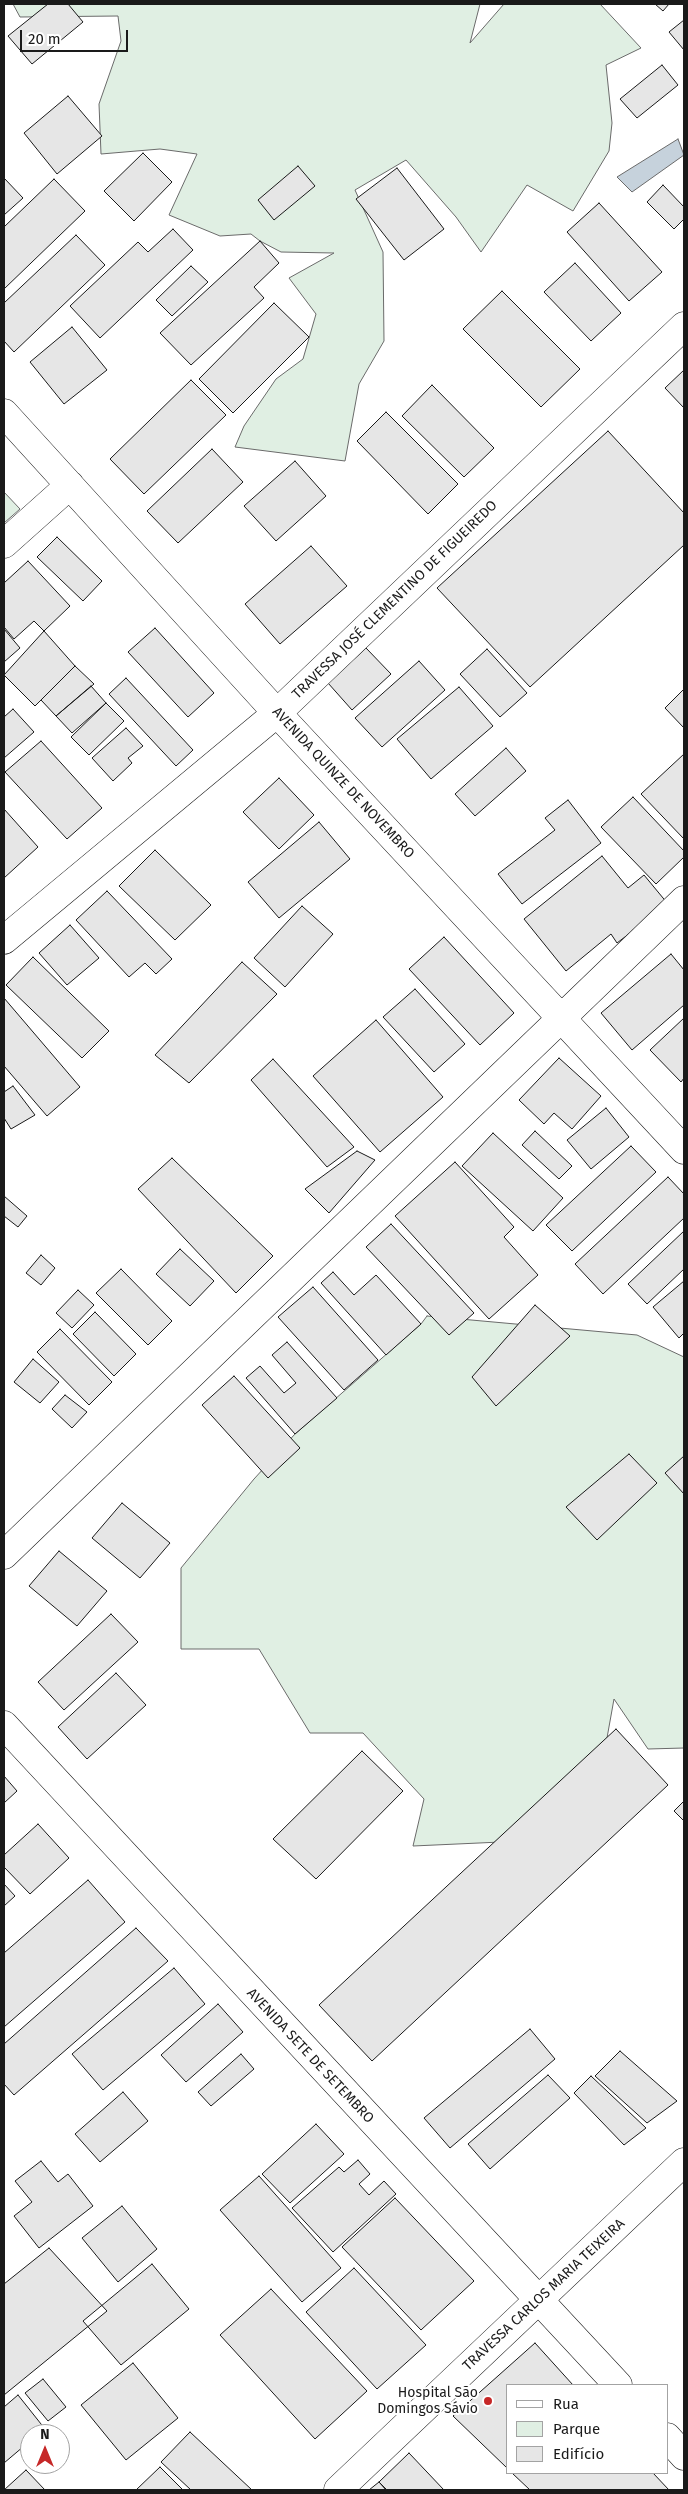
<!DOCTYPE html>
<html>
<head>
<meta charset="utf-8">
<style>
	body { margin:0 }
	#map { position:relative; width:688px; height:2494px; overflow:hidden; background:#fff; font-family:"Fira Sans",sans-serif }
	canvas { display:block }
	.frame { position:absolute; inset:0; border:5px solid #1a1a1a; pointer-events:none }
	.legend { position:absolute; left:506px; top:2384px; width:162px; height:90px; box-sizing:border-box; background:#fff; border:1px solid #a3a3a3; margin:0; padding:6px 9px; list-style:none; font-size:15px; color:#1a1a1a }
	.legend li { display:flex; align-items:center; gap:10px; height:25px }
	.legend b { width:25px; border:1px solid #a3a3a3 }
	.north { position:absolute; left:20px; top:2424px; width:50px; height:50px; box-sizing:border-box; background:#fff; border:1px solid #a3a3a3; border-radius:50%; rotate:0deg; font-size:14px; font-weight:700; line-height:20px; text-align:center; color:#1a1a1a }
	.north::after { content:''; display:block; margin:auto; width:18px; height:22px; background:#c62828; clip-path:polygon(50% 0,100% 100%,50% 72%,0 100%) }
	.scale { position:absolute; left:20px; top:30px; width:108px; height:22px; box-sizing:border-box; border:2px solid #1a1a1a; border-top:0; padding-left:6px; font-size:15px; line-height:18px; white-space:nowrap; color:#1a1a1a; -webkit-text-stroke:4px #fff; paint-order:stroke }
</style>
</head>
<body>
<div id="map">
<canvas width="688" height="2494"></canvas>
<div class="frame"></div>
<ul class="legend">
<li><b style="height:6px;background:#fff"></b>Rua</li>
<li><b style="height:14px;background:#e0efe3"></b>Parque</li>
<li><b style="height:14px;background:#e6e6e6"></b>Edifício</li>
</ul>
<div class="north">N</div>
<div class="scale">20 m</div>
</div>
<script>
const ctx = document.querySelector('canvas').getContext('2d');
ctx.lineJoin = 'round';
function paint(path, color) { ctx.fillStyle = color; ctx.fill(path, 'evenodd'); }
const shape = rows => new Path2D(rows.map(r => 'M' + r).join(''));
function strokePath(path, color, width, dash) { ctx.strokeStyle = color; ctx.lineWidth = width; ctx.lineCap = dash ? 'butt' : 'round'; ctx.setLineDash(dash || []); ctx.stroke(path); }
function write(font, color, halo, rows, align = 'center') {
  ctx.font = font + ' "Fira Sans",sans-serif'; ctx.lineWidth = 4; ctx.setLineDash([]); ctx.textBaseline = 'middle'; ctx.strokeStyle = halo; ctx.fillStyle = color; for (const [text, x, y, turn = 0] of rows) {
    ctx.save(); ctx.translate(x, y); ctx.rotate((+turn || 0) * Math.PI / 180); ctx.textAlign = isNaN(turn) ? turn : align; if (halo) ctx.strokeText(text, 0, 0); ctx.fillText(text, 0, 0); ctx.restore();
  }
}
const green = shape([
	[13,4,480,4,470,43,504,4,600,4,641,48,606,65,612,123,609,151,573,211,527,185,481,252,456,217,406,160,355,190,383,252,384,341,359,384,345,461,235,447,244,426,276,379,303,359,316,314,289,278,334,253,281,252,260,241,251,234,220,236,169,215,197,154,160,149,101,154,99,104,121,41,118,16,20,17,13,4],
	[4,492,20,509,4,523,4,492],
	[427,1316,637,1335,684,1357,684,1748,648,1749,614,1699,589,1838,413,1846,424,1799,363,1733,310,1733,259,1649,181,1649,181,1568,254,1479,295,1434,421,1324,427,1316]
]);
const water = shape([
	[678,139,684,155,632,192,617,177,678,139]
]);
const building = shape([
	[48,4,68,4,83,22,32,64,8,36,48,4],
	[655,4,669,4,663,11,655,4],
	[684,20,684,50,669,32,684,20],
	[662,65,678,85,637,118,620,99,662,65],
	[68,96,102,136,57,174,24,133,68,96],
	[143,153,172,182,134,221,104,191,143,153],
	[298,166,315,186,274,220,258,200,298,166],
	[397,168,444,229,404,260,356,199,397,168],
	[4,178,23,198,4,215,4,178],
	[54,179,85,211,4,289,4,227,54,179],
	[663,185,684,207,684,219,674,229,647,202,663,185],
	[599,203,662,272,629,301,567,232,599,203],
	[173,229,193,250,100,338,70,306,138,242,148,252,173,229],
	[76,235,105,265,14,352,4,341,4,303,76,235],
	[260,241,279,263,254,287,264,298,191,365,160,333,260,241],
	[575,263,621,313,591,341,544,292,575,263],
	[191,266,208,282,172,316,156,300,191,266],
	[502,291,580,369,541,407,463,329,502,291],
	[274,303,309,337,233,413,199,379,274,303],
	[72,327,107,370,64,404,30,362,72,327],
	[684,370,684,408,665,388,684,370],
	[191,380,226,415,144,494,110,459,191,380],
	[432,385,494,448,464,477,402,416,432,385],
	[386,412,458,484,428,514,357,441,386,412],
	[608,431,684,513,684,545,530,687,437,588,608,431],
	[212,449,243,482,178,543,147,511,212,449],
	[295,461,326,496,276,541,244,506,295,461],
	[57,537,102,581,83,601,37,557,57,537],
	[311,546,347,586,280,644,245,604,311,546],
	[28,561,70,606,44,631,34,621,14,639,4,627,4,583,28,561],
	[155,628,214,693,188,717,128,652,155,628],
	[4,629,20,648,4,662,4,629],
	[44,631,75,666,35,706,4,675,44,631],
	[366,648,391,674,352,710,328,683,366,648],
	[487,649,527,693,500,717,460,674,487,649],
	[419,661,445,690,382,747,355,718,419,661],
	[75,666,94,684,56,716,41,700,75,666],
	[126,678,193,750,176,766,109,694,126,678],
	[91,686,106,703,72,733,56,716,91,686],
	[459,687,493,726,431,779,397,739,459,687],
	[684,689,684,728,665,708,684,689],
	[106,703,124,721,89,755,71,737,106,703],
	[13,709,34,732,4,758,4,717,13,709],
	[126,728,143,746,128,758,132,763,113,781,92,758,126,728],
	[41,741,102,808,67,839,5,772,41,741],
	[506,748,526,771,475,816,455,794,506,748],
	[684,754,684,839,641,794,684,754],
	[279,778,314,815,279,849,243,812,279,778],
	[633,797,684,851,684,857,656,884,601,827,633,797],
	[568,800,601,843,522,904,498,874,555,830,545,818,568,800],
	[4,809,38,847,4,878,4,809],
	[319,822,350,859,279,918,248,882,319,822],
	[155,850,211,905,175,940,119,886,155,850],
	[602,856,628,888,644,875,668,904,617,943,611,934,566,971,524,919,602,856],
	[107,891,172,959,156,974,145,963,129,977,76,920,107,891],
	[302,906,333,934,285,987,254,958,302,906],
	[70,925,99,958,67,985,39,953,70,925],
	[444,937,514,1013,480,1045,409,969,444,937],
	[671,954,684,970,684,1005,632,1050,601,1013,671,954],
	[33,957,109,1031,82,1058,6,985,33,957],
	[242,962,277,994,189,1083,155,1055,242,962],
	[415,989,465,1044,434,1072,383,1017,415,989],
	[4,998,80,1087,47,1116,4,1066,4,998],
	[684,1018,684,1078,681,1082,650,1050,684,1018],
	[376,1020,443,1097,380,1152,313,1076,376,1020],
	[559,1058,601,1096,572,1129,554,1113,544,1124,519,1100,559,1058],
	[273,1059,354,1147,327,1167,251,1080,273,1059],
	[13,1086,35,1115,11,1129,4,1118,4,1092,13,1086],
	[606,1108,629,1137,591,1169,567,1140,606,1108],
	[535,1131,572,1166,559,1179,522,1145,535,1131],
	[493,1133,563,1198,533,1231,462,1166,493,1133],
	[631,1146,656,1172,572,1251,546,1225,631,1146],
	[357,1151,375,1160,329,1213,305,1189,357,1151],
	[172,1158,273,1256,236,1293,138,1189,172,1158],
	[455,1162,514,1227,504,1237,538,1275,489,1319,395,1216,455,1162],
	[668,1177,684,1194,684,1218,603,1294,575,1264,668,1177],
	[4,1196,27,1216,18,1227,4,1216,4,1196],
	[391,1224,474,1313,449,1335,366,1247,391,1224],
	[684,1231,684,1269,647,1304,628,1284,684,1231],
	[180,1249,214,1281,190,1306,156,1274,180,1249],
	[41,1255,55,1268,41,1285,26,1273,41,1255],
	[121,1269,172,1321,148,1345,96,1293,121,1269],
	[333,1272,354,1295,376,1275,421,1324,386,1355,321,1283,333,1272],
	[684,1281,684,1333,679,1338,653,1307,684,1281],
	[313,1287,378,1360,344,1390,278,1317,313,1287],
	[78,1290,94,1305,72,1328,56,1313,78,1290],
	[535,1305,570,1336,496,1406,472,1377,535,1305],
	[95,1312,136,1354,114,1376,73,1334,95,1312],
	[60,1329,112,1382,89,1405,37,1352,60,1329],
	[287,1342,337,1398,295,1434,246,1378,260,1366,284,1393,296,1383,272,1355,287,1342],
	[33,1359,59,1382,40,1403,14,1382,33,1359],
	[234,1376,300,1448,268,1478,202,1405,234,1376],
	[65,1395,87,1412,72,1428,52,1409,65,1395],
	[629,1454,657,1483,597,1540,566,1507,629,1454],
	[684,1456,684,1494,665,1473,684,1456],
	[122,1503,170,1543,140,1578,92,1538,122,1503],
	[59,1551,107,1591,77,1626,29,1586,59,1551],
	[111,1614,138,1642,64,1710,38,1682,111,1614],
	[116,1673,146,1705,87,1759,58,1727,116,1673],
	[616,1729,668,1785,372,2061,319,2005,616,1729],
	[362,1751,403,1791,316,1879,273,1839,362,1751],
	[4,1776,17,1791,4,1803,4,1776],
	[684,1801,684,1821,674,1811,684,1801],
	[38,1824,69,1858,30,1894,4,1867,4,1855,38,1824],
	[88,1880,125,1922,4,2027,4,1953,88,1880],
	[4,1884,15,1896,4,1906,4,1884],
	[136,1928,168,1961,14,2095,4,2084,4,2044,136,1928],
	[174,1968,205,2004,103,2090,72,2054,174,1968],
	[218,2004,243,2032,186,2082,161,2055,218,2004],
	[530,2029,555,2059,450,2148,424,2118,530,2029],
	[620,2051,677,2101,647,2123,595,2076,620,2051],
	[241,2054,254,2069,211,2106,198,2092,241,2054],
	[548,2075,570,2098,490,2169,468,2144,548,2075],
	[591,2076,646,2128,624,2145,574,2093,591,2076],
	[123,2092,148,2121,100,2162,75,2134,123,2092],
	[316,2124,344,2154,290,2203,262,2174,316,2124],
	[358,2160,370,2174,359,2184,369,2195,384,2181,396,2194,333,2252,292,2208,339,2167,344,2172,358,2160],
	[41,2161,58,2182,68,2174,93,2206,39,2248,14,2216,32,2202,15,2181,41,2161],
	[259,2176,341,2268,302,2302,220,2210,259,2176],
	[395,2198,474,2281,421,2330,342,2247,395,2198],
	[122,2206,157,2249,118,2282,82,2238,122,2206],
	[49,2248,107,2311,4,2395,4,2284,49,2248],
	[152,2264,189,2309,121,2365,83,2321,152,2264],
	[354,2268,426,2345,377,2389,306,2312,354,2268],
	[271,2289,367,2391,315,2439,220,2335,271,2289],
	[535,2343,573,2385,507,2385,507,2468,453,2416,535,2343],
	[133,2363,178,2418,126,2460,81,2405,133,2363],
	[43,2379,66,2407,48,2421,25,2393,43,2379],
	[18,2395,45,2429,39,2434,30,2434,30,2441,4,2463,4,2407,18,2395],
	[190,2432,252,2490,191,2490,161,2462,190,2432],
	[409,2453,444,2490,387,2490,379,2482,409,2453],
	[160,2467,183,2490,136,2490,160,2467],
	[26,2470,45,2490,4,2490,26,2470],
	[512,2473,653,2473,669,2490,530,2490,512,2473],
	[379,2482,386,2490,369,2490,379,2482]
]);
const minor = shape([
	[4,413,277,713,684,1150],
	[4,544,70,485],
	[4,940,277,713,684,326],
	[4,1555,684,900],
	[4,1725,618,2385],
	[667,2437,684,2456],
	[338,2490,684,2162]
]);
const markers = [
	[488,2401,5,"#c62828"]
];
const streetNames = [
	["TRAVESSA JOSÉ CLEMENTINO DE FIGUEIREDO",395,600,-44],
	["AVENIDA QUINZE DE NOVEMBRO",343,783,47],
	["AVENIDA SETE DE SETEMBRO",310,2056,47],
	["TRAVESSA CARLOS MARIA TEIXEIRA",544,2295,-43]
];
const poiNames = [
	["Hospital São",478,2393],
	["Domingos Sávio",478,2409]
];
paint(green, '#e0efe3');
strokePath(green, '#6a6a6a', 1);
paint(water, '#c6d2dc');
strokePath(water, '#6a6a6a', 1);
paint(building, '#e6e6e6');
strokePath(building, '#1a1a1a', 1);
strokePath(minor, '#1a1a1a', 29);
strokePath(minor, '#fff', 28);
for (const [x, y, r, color] of markers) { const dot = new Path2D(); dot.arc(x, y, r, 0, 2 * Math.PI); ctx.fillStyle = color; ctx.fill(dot); strokePath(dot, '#fff', 2); }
write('14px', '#1a1a1a', '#fff', streetNames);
write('14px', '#1a1a1a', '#fff', poiNames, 'right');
</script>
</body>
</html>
